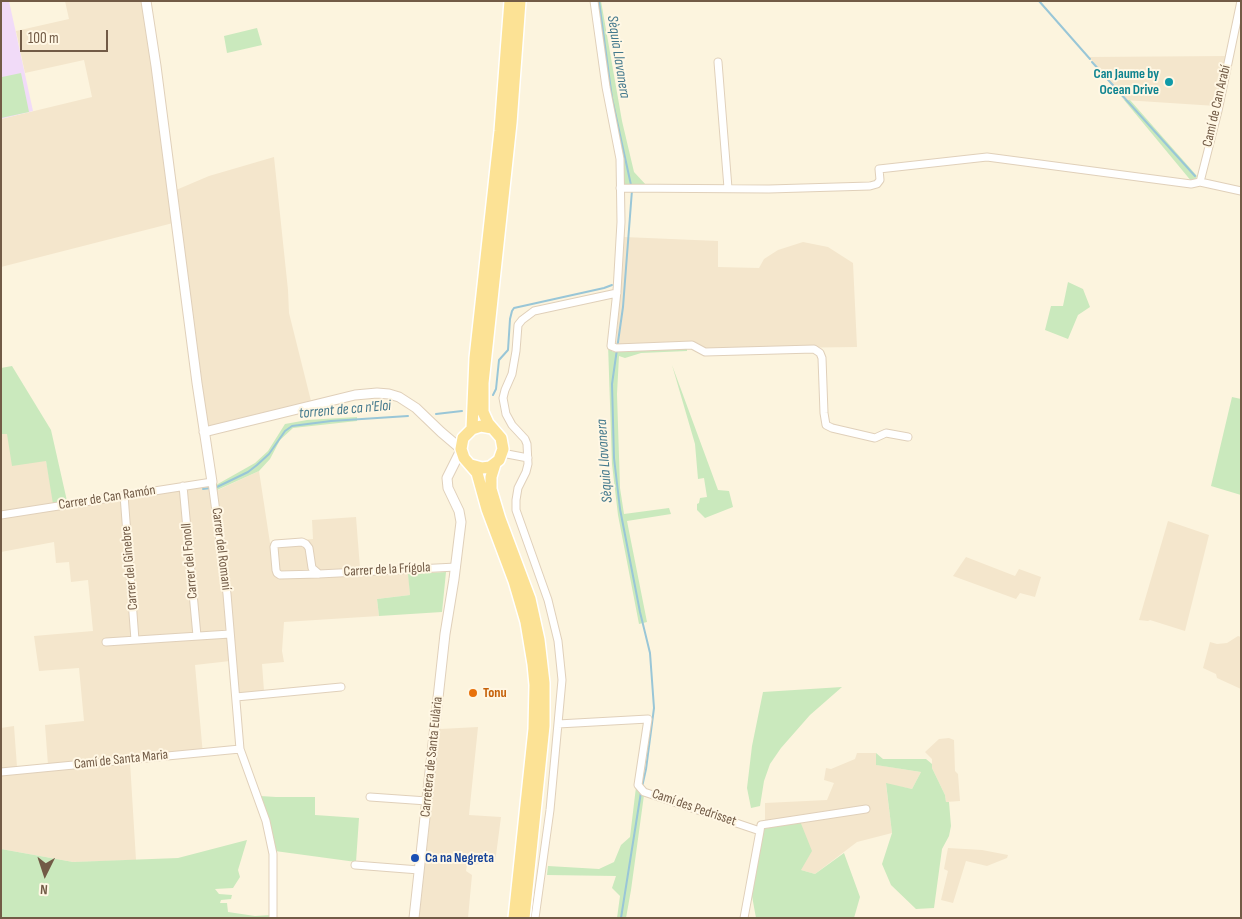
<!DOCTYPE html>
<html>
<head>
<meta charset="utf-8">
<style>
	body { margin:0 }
	#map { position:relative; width:1242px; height:919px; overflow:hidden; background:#fcf4de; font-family:"Sofia Sans Condensed",sans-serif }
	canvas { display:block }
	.frame { position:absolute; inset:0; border:2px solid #725b46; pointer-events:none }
	.north { position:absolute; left:20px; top:849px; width:50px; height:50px; -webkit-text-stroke:4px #fff7e4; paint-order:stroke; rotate:184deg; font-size:14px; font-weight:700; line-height:20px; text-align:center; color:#725b46 }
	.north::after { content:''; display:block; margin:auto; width:18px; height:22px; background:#725b46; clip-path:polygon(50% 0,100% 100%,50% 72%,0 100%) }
	.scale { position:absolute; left:20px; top:30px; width:88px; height:22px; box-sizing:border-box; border:2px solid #725b46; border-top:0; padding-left:6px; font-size:15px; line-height:18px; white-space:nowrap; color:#725b46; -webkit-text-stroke:4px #fff7e4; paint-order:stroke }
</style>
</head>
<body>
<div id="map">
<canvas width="1242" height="919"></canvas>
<div class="frame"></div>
<div class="north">N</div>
<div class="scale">100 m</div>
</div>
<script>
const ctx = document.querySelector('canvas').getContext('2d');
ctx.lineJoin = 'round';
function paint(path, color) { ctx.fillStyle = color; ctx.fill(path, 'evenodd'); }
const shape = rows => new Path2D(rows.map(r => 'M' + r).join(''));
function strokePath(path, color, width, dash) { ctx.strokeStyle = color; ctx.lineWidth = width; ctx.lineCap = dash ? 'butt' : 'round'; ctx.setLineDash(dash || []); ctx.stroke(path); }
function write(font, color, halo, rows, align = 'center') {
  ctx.font = font + ' "Sofia Sans Condensed",sans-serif'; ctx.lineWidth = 4; ctx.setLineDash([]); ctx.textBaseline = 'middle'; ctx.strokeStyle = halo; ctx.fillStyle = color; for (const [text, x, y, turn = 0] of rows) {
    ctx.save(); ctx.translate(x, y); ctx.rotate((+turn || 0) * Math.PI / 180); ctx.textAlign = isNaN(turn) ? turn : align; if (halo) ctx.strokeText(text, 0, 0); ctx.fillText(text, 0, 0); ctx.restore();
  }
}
const residential = shape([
	[65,1,141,1,155,84,173,223,1,267,1,119,92,97,84,60,25,73,16,31,69,19],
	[1226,56,1216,106,1124,100,1089,57],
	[274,157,288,290,289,313,311,401,208,427,176,190,209,176],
	[624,237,718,241,718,267,759,268,764,259,778,250,803,242,828,247,853,263,857,347,705,349,695,343,620,346,616,343],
	[7,433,46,461,54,503,215,478,218,490,259,471,270,543,313,539,312,520,356,517,360,568,408,567,410,595,377,599,379,616,284,622,282,651,284,662,262,664,264,691,233,694,230,661,195,665,203,755,130,762,136,860,73,862,1,849,1,728,14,726,17,767,48,765,45,725,84,721,79,668,39,671,34,636,93,631,88,580,71,582,69,562,56,563,54,542,1,552,1,434],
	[1168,521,1209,535,1185,631,1150,620,1148,621,1139,620],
	[966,557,1015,576,1019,569,1041,577,1035,597,1020,593,1016,599,953,576],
	[1238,636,1241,637,1241,689,1217,678,1216,674,1203,668,1210,642,1217,644,1227,643],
	[478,727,469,815,501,817,495,863,467,865,466,871,472,875,468,918,419,918,440,729],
	[949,738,954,740,955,771,958,774,960,801,946,802,945,795,932,768,932,759,925,752,939,739],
	[857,753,876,753,877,765,921,772,912,789,886,784,892,833,857,842,815,874,801,870,765,822,765,803,827,800,834,783,824,780,826,768,831,769,855,759],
	[948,848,982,850,1008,855,1007,858,987,866,966,861,953,903,941,900,948,871,944,869]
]);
const education = shape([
	[1,1,9,1,33,111,1,119]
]);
const green = shape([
	[596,1,601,1,622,121,634,172,647,186,623,185],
	[257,28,262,45,227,53,224,36],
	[21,73,29,112,1,118,2,77],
	[1124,100,1130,100,1197,176,1195,180,1192,182],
	[1068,282,1083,289,1090,307,1078,315,1068,339,1045,330,1051,306,1063,306],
	[608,344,613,352,687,347,687,351,641,353,625,358,619,356,617,394,620,488,624,514,669,508,671,514,627,521,647,622,639,624,618,515,612,464],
	[672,365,718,490,729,491,733,507,705,518,697,510,697,504,699,503,700,498,707,497,704,478,698,479,695,444],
	[12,366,51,430,67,501,53,504,46,461,12,466,7,434,1,434,1,368],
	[1232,397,1241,399,1241,495,1211,486],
	[357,417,357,421,293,428,280,440,270,459,259,471,217,490,216,485,255,463,268,451,285,424,307,420],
	[446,572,442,612,379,616,377,599,410,595,408,574],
	[842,687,810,715,781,748,770,764,764,781,760,806,751,808,747,788,752,746,763,692],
	[876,753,883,759,926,759,932,764,932,768,945,795,946,802,949,802,951,826,949,836,942,849,934,908,916,909,891,885,882,864,892,833,886,783,912,789,921,772,876,765],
	[636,787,644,795,631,890,626,918,617,918,620,896,612,888,616,876,547,875,548,866,599,869,614,862,621,845,630,837],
	[260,796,276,797,315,797,315,815,359,818,356,862,275,851],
	[800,821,812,851,801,870,815,874,844,853,860,897,854,918,756,918,752,896,763,827],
	[247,840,238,870,240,877,233,888,215,889,219,894,232,895,231,899,221,900,220,903,227,903,228,912,255,916,271,915,271,918,1,918,1,849,73,862,178,858]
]);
const stream = shape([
	[599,1,612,98,631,185],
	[1039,1,1090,59],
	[1092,62,1195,176],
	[632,190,623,307,612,384,614,458,620,509,640,612,650,653,654,708,646,769,642,787],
	[493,395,496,389,499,360,508,350,510,319,512,311,514,308,604,288,612,285],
	[436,414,462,411],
	[217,487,248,472,257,465,269,454,285,431,292,426,331,421,408,416],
	[203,489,211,488],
	[621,918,641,792]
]);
const minor = shape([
	[594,1,606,87,620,159,621,222,617,291,611,346,616,348,692,345,705,352,814,349,820,353,822,358,824,413,826,425,832,428,875,438,886,433,908,437],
	[718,62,728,188],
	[1200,182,1218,111,1241,1],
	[620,188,769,189,870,186,877,184,880,180,879,169,987,157,1191,184,1200,182,1241,191],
	[502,453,528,458],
	[183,486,197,636],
	[124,495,135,640],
	[1,515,212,482,227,594,240,749,266,821,273,854,273,918],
	[319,574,312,568,309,548,306,544,302,542,275,544,274,547,276,570,277,573,280,575,319,574,456,567],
	[106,642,230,634],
	[236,697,341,687],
	[558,724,648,719,638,785,644,792,760,831,744,918],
	[1,772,240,749],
	[370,797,427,801],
	[760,831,761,825,866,809],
	[355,865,419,870],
	[535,918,550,810,562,680,558,641,548,600,516,510,516,500,518,488,526,472,528,464,527,444,525,439,512,425,506,414,503,398,505,390,512,374,516,351,518,325,522,320,534,311,617,293]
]);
const tertiary = shape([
	[146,1,156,66,197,383,212,482],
	[204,432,355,395,377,393,389,394,399,397,416,408,441,432,461,449],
	[414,918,445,634,454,579,461,522,459,511,448,488,447,478,461,450]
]);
const primary = shape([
	[492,428,481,426,472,429,463,438,461,449,464,458,477,473,487,509,514,581,526,622,533,664,535,685,534,729,514,918],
	[472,429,475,358,500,131,510,1],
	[495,464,491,477,491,489,500,519,530,599,539,640,544,683,544,726,524,918],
	[471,465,482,468,490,467,499,460,503,449,501,438,488,423,483,412,483,383,511,123,520,1]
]);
const markers = [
	[1169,82,5,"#0f9aa8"],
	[473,693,5,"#e8710a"],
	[415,858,5,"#1a4fb4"]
];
const cultureNames = [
	["Can Jaume by",1159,74],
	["Ocean Drive",1159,90]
];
const streetNames = [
	["Camí de Can Arabí",1217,106,-77],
	["Carrer de Can Ramón",107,498,-9],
	["Carrer del Romaní",221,549,83],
	["Carrer del Fonoll",190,561,-95],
	["Carrer del Ginebre",130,568,-95],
	["Carrer de la Frígola",387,570,-3],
	["Carretera de Santa Eulària",432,757,-84],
	["Camí de Santa Maria",121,760,-6],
	["Camí des Pedrisset",694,808,19]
];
const foodNames = [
	["Tonu",483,693]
];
const transitNames = [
	["Ca na Negreta",425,858]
];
const waterNames = [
	["Sèquia Llavanera",618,57,81],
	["torrent de ca n'Eloi",345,410,-5],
	["Sèquia Llavanera",605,461,-94]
];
paint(residential, '#f4e6cc');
paint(education, '#f1dbf8');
paint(green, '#cae9bd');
strokePath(stream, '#99c6d7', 2);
strokePath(minor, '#e0d0ba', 9);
strokePath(tertiary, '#e0d0ba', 11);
strokePath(primary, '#fff', 14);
strokePath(minor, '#fff', 7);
strokePath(tertiary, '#fff', 9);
strokePath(primary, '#fce295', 11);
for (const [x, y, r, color] of markers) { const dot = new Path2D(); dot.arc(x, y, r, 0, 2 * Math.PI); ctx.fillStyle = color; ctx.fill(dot); strokePath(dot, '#fff7e4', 2); }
write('bold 14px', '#0d838f', '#fff7e4', cultureNames, 'right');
write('14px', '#725b46', '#fff7e4', streetNames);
write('bold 14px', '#c56008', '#fff7e4', foodNames, 'left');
write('bold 14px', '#164399', '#fff7e4', transitNames, 'left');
write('italic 15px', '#43788c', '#fff7e4', waterNames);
</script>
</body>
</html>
